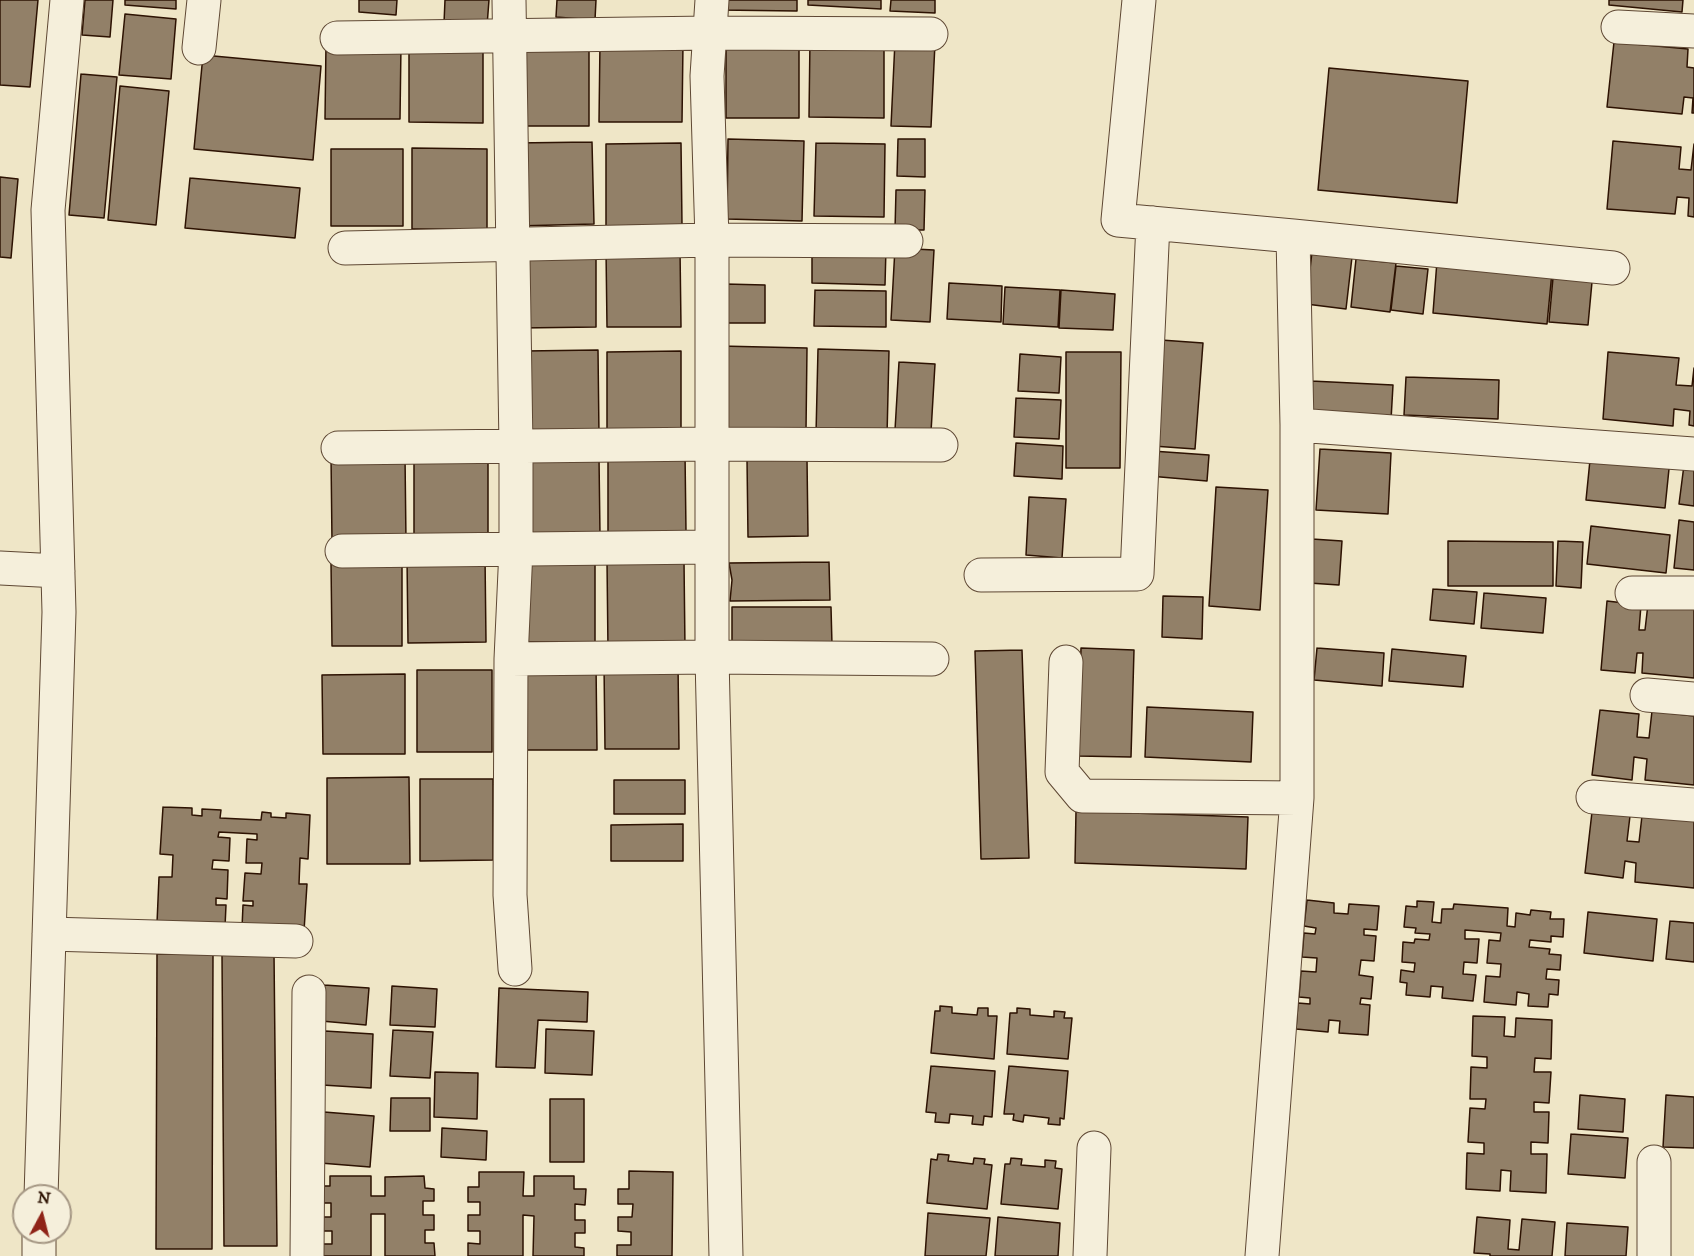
<!DOCTYPE html>
<html>
<head>
<meta charset="utf-8">
<style>
	body { margin:0 }
	#map { position:relative; width:1694px; height:1256px; overflow:hidden; background:#efe6c7; font-family:"IM FELL DW Pica",serif }
	canvas { display:block }
	.north { position:absolute; left:12px; top:1184px; width:60px; height:60px; box-sizing:border-box; background:#f5efdb; border:2px solid #a59784; border-radius:50%; rotate:7deg; font-size:16px; font-weight:700; line-height:24px; text-align:center; color:#2d1202 }
	.north::after { content:''; display:block; margin:auto; width:21px; height:27px; background:#8f2418; clip-path:polygon(50% 0,100% 100%,50% 72%,0 100%) }
</style>
</head>
<body>
<div id="map">
<canvas width="1694" height="1256"></canvas>
<div class="north">N</div>
</div>
<script>
const ctx = document.querySelector('canvas').getContext('2d');
ctx.lineJoin = 'round';
function paint(path, color) { ctx.fillStyle = color; ctx.fill(path, 'evenodd'); }
const shape = rows => new Path2D(rows.map(r => 'M' + r).join(''));
function strokePath(path, color, width, dash) { ctx.strokeStyle = color; ctx.lineWidth = width; ctx.lineCap = dash ? 'butt' : 'round'; ctx.setLineDash(dash || []); ctx.stroke(path); }
const building = shape([
	[0,0,38,0,30,87,0,85,0,0],
	[85,0,113,0,110,37,82,35,85,0],
	[125,0,176,0,176,9,125,5,125,0],
	[359,0,397,0,396,15,359,12,359,0],
	[445,0,489,0,487,26,444,23,445,0],
	[557,0,596,0,595,20,556,17,557,0],
	[719,0,797,0,797,11,719,10,719,0],
	[808,0,881,0,881,9,808,5,808,0],
	[891,0,935,0,935,13,890,11,891,0],
	[1609,0,1683,0,1682,12,1609,5,1609,0],
	[125,14,176,19,171,79,119,75,125,14],
	[520,39,589,40,589,126,519,126,520,39],
	[726,39,799,40,799,118,726,118,726,39],
	[810,39,884,40,884,118,809,117,810,39],
	[895,41,935,43,931,127,891,126,895,41],
	[600,42,683,43,682,122,599,122,600,42],
	[1614,42,1688,49,1687,67,1694,68,1694,113,1692,113,1693,98,1684,97,1682,114,1607,107,1614,42],
	[326,43,401,44,400,119,325,119,326,43],
	[409,45,483,45,483,123,409,122,409,45],
	[203,55,321,66,313,160,194,149,203,55],
	[1329,68,1468,81,1457,203,1318,190,1329,68],
	[81,74,117,77,104,218,69,215,81,74],
	[120,86,169,91,156,225,108,220,120,86],
	[728,139,804,141,802,221,727,219,728,139],
	[898,139,925,139,925,177,897,176,898,139],
	[1613,141,1681,147,1679,169,1691,170,1694,144,1694,217,1688,216,1689,198,1677,197,1675,214,1607,209,1613,141],
	[592,142,594,224,516,226,514,143,592,142],
	[681,143,682,225,606,226,606,144,681,143],
	[816,143,885,144,884,217,814,216,816,143],
	[412,148,487,149,487,229,412,229,412,148],
	[331,149,403,149,403,226,331,226,331,149],
	[0,177,18,179,11,258,0,257,0,177],
	[190,178,300,188,295,238,185,228,190,178],
	[896,190,925,190,924,230,895,230,896,190],
	[812,246,886,248,885,285,812,283,812,246],
	[895,248,934,250,930,322,891,320,895,248],
	[596,249,596,327,520,328,519,250,596,249],
	[680,249,681,327,607,327,606,250,680,249],
	[1312,252,1352,257,1346,309,1306,304,1312,252],
	[1356,259,1396,263,1390,312,1351,307,1356,259],
	[1437,261,1552,272,1547,324,1433,313,1437,261],
	[1396,266,1428,269,1423,314,1391,310,1396,266],
	[1553,278,1592,282,1588,325,1549,322,1553,278],
	[949,283,1002,286,1001,322,947,319,949,283],
	[725,284,765,285,765,323,724,323,725,284],
	[1005,287,1060,290,1058,327,1003,324,1005,287],
	[815,290,886,291,886,327,814,326,815,290],
	[1061,290,1115,294,1113,330,1059,328,1061,290],
	[1161,340,1203,343,1195,449,1153,446,1161,340],
	[720,346,807,348,806,430,718,428,720,346],
	[818,349,889,351,887,436,816,434,818,349],
	[598,350,599,435,526,435,525,351,598,350],
	[681,351,681,435,607,435,607,352,681,351],
	[1066,352,1121,352,1120,468,1066,468,1066,352],
	[1608,352,1679,358,1676,385,1692,386,1694,368,1694,426,1689,425,1690,411,1674,409,1673,426,1603,419,1608,352],
	[1020,354,1061,357,1059,393,1018,391,1020,354],
	[899,362,935,364,931,432,895,430,899,362],
	[1406,377,1499,380,1498,419,1404,415,1406,377],
	[1311,381,1393,385,1391,420,1309,416,1311,381],
	[1016,398,1061,400,1059,439,1014,437,1016,398],
	[1016,443,1063,446,1062,479,1014,476,1016,443],
	[1320,449,1391,453,1388,514,1316,510,1320,449],
	[1591,450,1670,459,1665,508,1586,500,1591,450],
	[1152,451,1209,455,1207,481,1149,476,1152,451],
	[608,453,685,453,686,532,608,533,608,453],
	[331,456,405,456,406,542,332,542,331,456],
	[599,457,600,536,524,537,523,458,599,457],
	[488,459,488,536,414,537,414,460,488,459],
	[747,459,807,459,808,536,748,537,747,459],
	[1684,465,1694,466,1694,506,1679,504,1684,465],
	[1216,487,1268,490,1260,610,1209,606,1216,487],
	[1029,497,1066,499,1062,558,1026,555,1029,497],
	[1679,520,1694,522,1694,570,1674,568,1679,520],
	[1591,526,1670,535,1666,573,1587,564,1591,526],
	[1312,539,1342,541,1339,585,1309,583,1312,539],
	[1448,541,1553,542,1553,586,1448,586,1448,541],
	[1558,541,1583,542,1581,588,1556,586,1558,541],
	[485,556,486,642,408,643,407,557,485,556],
	[595,558,595,642,520,642,519,559,595,558],
	[402,561,402,646,332,646,331,562,402,561],
	[607,561,684,561,685,649,608,650,607,561],
	[829,562,830,600,730,601,732,580,729,563,829,562],
	[1433,589,1477,592,1474,624,1430,620,1433,589],
	[1484,593,1546,598,1543,633,1481,628,1484,593],
	[1163,596,1203,597,1202,639,1162,637,1163,596],
	[1607,601,1641,605,1639,630,1645,630,1648,604,1694,608,1694,678,1642,673,1643,653,1637,653,1635,673,1601,670,1607,601],
	[732,607,831,607,832,645,732,646,732,607],
	[1081,648,1134,650,1131,757,1078,756,1081,648],
	[1317,648,1384,653,1382,686,1314,680,1317,648],
	[1392,649,1466,656,1463,687,1389,681,1392,649],
	[1022,650,1029,858,981,859,975,651,1022,650],
	[678,663,679,749,605,749,604,664,678,663],
	[596,664,597,750,518,750,517,665,596,664],
	[417,670,492,670,492,752,417,752,417,670],
	[405,674,405,754,323,754,322,675,405,674],
	[1147,707,1253,712,1251,762,1145,757,1147,707],
	[1600,710,1639,714,1637,737,1649,738,1652,711,1694,716,1694,785,1645,780,1647,759,1634,757,1632,780,1592,775,1600,710],
	[409,777,410,864,327,864,327,778,409,777],
	[420,779,493,779,493,860,420,861,420,779],
	[614,780,685,780,685,814,614,814,614,780],
	[163,807,192,808,192,815,202,816,202,809,221,810,220,818,261,820,262,812,271,813,271,817,286,818,286,813,310,815,308,859,300,858,299,884,307,884,304,931,242,928,243,905,253,906,253,901,243,901,245,873,261,874,262,863,246,863,247,839,257,840,257,834,219,832,218,837,230,838,229,861,213,860,212,869,228,870,227,899,216,898,216,905,226,905,225,927,157,923,159,877,172,877,173,855,160,854,163,807],
	[1643,807,1694,813,1694,888,1635,882,1636,863,1625,861,1623,878,1585,873,1592,812,1630,816,1627,841,1639,842,1643,807],
	[1076,811,1248,817,1246,869,1075,863,1076,811],
	[683,824,683,861,611,861,611,825,683,824],
	[1307,900,1334,903,1334,913,1348,914,1349,904,1379,906,1377,930,1364,929,1364,935,1376,936,1374,961,1361,960,1359,975,1373,977,1371,999,1361,998,1360,1004,1370,1005,1368,1035,1339,1033,1340,1021,1329,1020,1328,1032,1296,1029,1298,1003,1310,1004,1310,998,1299,997,1301,971,1316,972,1317,958,1302,957,1304,933,1315,934,1316,928,1304,926,1307,900],
	[1417,901,1434,902,1432,922,1441,923,1442,909,1453,909,1454,904,1508,908,1507,926,1515,927,1516,913,1530,915,1531,910,1551,912,1550,919,1564,919,1563,937,1551,936,1551,942,1530,940,1529,947,1550,949,1549,954,1561,955,1560,970,1547,969,1546,979,1559,980,1558,995,1549,994,1548,1007,1528,1006,1529,994,1517,992,1516,1005,1484,1002,1486,976,1500,977,1501,964,1487,963,1489,940,1500,941,1501,933,1465,930,1465,939,1479,939,1477,963,1464,962,1463,974,1476,975,1473,1001,1442,998,1443,987,1431,986,1430,997,1406,995,1407,983,1400,982,1401,970,1414,972,1415,963,1402,962,1403,942,1414,943,1415,939,1429,940,1430,934,1415,933,1416,928,1404,927,1406,906,1417,907,1417,901],
	[1588,912,1657,919,1653,961,1584,953,1588,912],
	[1670,921,1694,923,1694,962,1666,959,1670,921],
	[274,953,277,1246,224,1246,222,954,274,953],
	[157,954,213,954,212,1249,156,1249,157,954],
	[324,985,369,988,366,1025,321,1021,324,985],
	[392,986,437,989,435,1027,390,1025,392,986],
	[499,988,588,992,587,1022,538,1020,535,1068,496,1067,499,988],
	[940,1006,952,1007,952,1013,977,1015,978,1008,988,1008,988,1016,997,1016,994,1059,931,1053,935,1011,940,1011,940,1006],
	[1017,1008,1030,1009,1030,1015,1054,1017,1054,1011,1065,1012,1064,1018,1072,1018,1068,1059,1007,1054,1010,1013,1017,1013,1017,1008],
	[1473,1016,1505,1017,1504,1036,1515,1037,1516,1018,1552,1020,1551,1059,1535,1058,1534,1072,1551,1072,1549,1103,1534,1102,1534,1112,1549,1112,1548,1143,1531,1142,1531,1154,1547,1154,1546,1193,1510,1191,1511,1171,1501,1170,1500,1191,1466,1189,1467,1153,1484,1154,1484,1143,1468,1142,1470,1108,1485,1109,1486,1099,1470,1099,1471,1067,1487,1068,1487,1057,1472,1056,1473,1016],
	[546,1029,594,1031,592,1075,545,1073,546,1029],
	[393,1030,433,1032,430,1078,390,1076,393,1030],
	[325,1031,373,1034,371,1088,322,1085,325,1031],
	[931,1066,995,1071,992,1117,984,1116,983,1125,972,1124,973,1116,950,1114,949,1123,935,1122,936,1113,926,1112,931,1066],
	[1009,1066,1068,1071,1064,1119,1060,1118,1060,1125,1048,1124,1049,1118,1024,1115,1023,1122,1013,1120,1014,1114,1004,1114,1009,1066],
	[435,1072,478,1073,477,1119,434,1117,435,1072],
	[1580,1095,1625,1099,1623,1132,1578,1129,1580,1095],
	[1666,1095,1694,1097,1694,1148,1663,1147,1666,1095],
	[391,1098,430,1098,430,1131,390,1131,391,1098],
	[550,1099,584,1099,584,1162,550,1162,550,1099],
	[324,1112,374,1116,370,1167,320,1163,324,1112],
	[442,1128,487,1131,486,1160,441,1157,442,1128],
	[1571,1134,1628,1138,1625,1178,1568,1174,1571,1134],
	[938,1154,949,1155,948,1161,973,1164,974,1158,985,1159,984,1164,992,1165,987,1209,927,1203,931,1159,937,1160,938,1154],
	[1011,1158,1022,1159,1021,1165,1045,1167,1045,1160,1056,1161,1055,1168,1062,1169,1058,1209,1001,1204,1005,1164,1010,1164,1011,1158],
	[629,1171,673,1172,672,1256,617,1256,617,1245,631,1245,631,1232,618,1231,618,1217,632,1217,633,1204,618,1204,618,1189,629,1189,629,1171],
	[479,1172,524,1172,523,1196,534,1196,534,1176,574,1176,574,1189,586,1189,585,1205,575,1204,575,1220,585,1220,585,1233,575,1233,575,1247,584,1248,584,1256,533,1256,534,1216,523,1215,523,1256,468,1256,468,1243,480,1244,480,1231,468,1231,468,1215,480,1215,480,1202,468,1202,468,1187,479,1187,479,1172],
	[330,1176,371,1176,371,1196,385,1196,385,1177,424,1176,425,1188,434,1189,434,1201,423,1201,423,1215,434,1215,434,1230,425,1230,425,1243,434,1243,435,1256,385,1256,385,1214,371,1214,371,1256,322,1256,322,1244,332,1244,332,1231,322,1231,322,1217,331,1217,331,1203,322,1203,322,1186,330,1186,330,1176],
	[928,1213,990,1218,986,1256,925,1256,928,1213],
	[998,1217,1060,1223,1058,1256,995,1256,998,1217],
	[1477,1217,1510,1220,1508,1249,1519,1250,1522,1219,1555,1222,1552,1256,1490,1256,1490,1254,1474,1253,1477,1217],
	[1567,1223,1628,1227,1626,1256,1565,1256,1567,1223]
]);
const minor = shape([
	[509,0,516,447,516,549,511,659],
	[712,0,707,76,712,240,712,657,726,1256],
	[1139,0,1118,220,1293,236],
	[1618,27,1694,31],
	[337,38,710,33,931,34],
	[199,48,204,0],
	[345,248,712,240,906,241],
	[1297,425,1694,454],
	[338,448,712,444,941,445],
	[342,551,711,547],
	[0,568,58,571],
	[981,575,1137,574,1153,223],
	[1632,593,1694,593],
	[1066,662,1062,772,1082,796,1297,798],
	[1647,695,1694,699],
	[1593,797,1694,805],
	[49,934,296,941],
	[515,969,510,895,511,659,712,657,932,659],
	[1654,1162,1654,1256],
	[41,1196,59,612,48,210,67,0],
	[39,1256,39,1232],
	[307,1256,309,992],
	[1090,1256,1094,1148],
	[1262,1256,1297,798,1297,425,1293,236,1613,268]
]);
paint(building, '#928068');
strokePath(building, '#2d1202', 1.5);
strokePath(minor, '#5e4733', 35);
strokePath(minor, '#f5efdb', 33);
</script>
</body>
</html>
